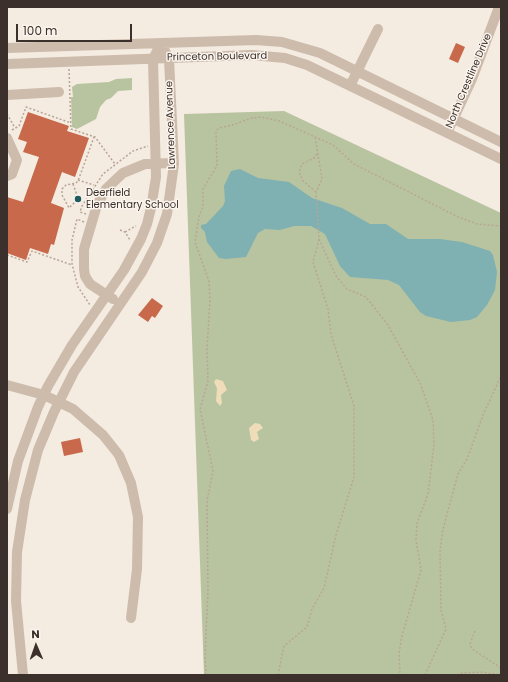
<!DOCTYPE html>
<html>
<head>
<meta charset="utf-8">
<style>
	body { margin:0 }
	#map { position:relative; width:508px; height:682px; overflow:hidden; background:#f4ebe1; font-family:Poppins,sans-serif }
	canvas { display:block }
	.frame { position:absolute; inset:0; border:8px solid #3b302b; pointer-events:none }
	.north { position:absolute; left:16px; top:626px; width:40px; height:40px; -webkit-text-stroke:3px #fbf5ee; paint-order:stroke; rotate:358deg; font-size:11px; font-weight:700; line-height:16px; text-align:center; color:#3b302b }
	.north::after { content:''; display:block; margin:auto; width:14px; height:18px; background:#3b302b; clip-path:polygon(50% 0,100% 100%,50% 72%,0 100%) }
	.scale { position:absolute; left:16px; top:24px; width:116px; height:18px; box-sizing:border-box; border:2px solid #3b302b; border-top:0; padding-left:5px; font-size:12px; line-height:14px; white-space:nowrap; color:#3b302b; -webkit-text-stroke:3px #fbf5ee; paint-order:stroke }
</style>
</head>
<body>
<div id="map">
<canvas width="508" height="682"></canvas>
<div class="frame"></div>
<div class="north">N</div>
<div class="scale">100 m</div>
</div>
<script>
const ctx = document.querySelector('canvas').getContext('2d');
ctx.lineJoin = 'round';
function paint(path, color) { ctx.fillStyle = color; ctx.fill(path, 'evenodd'); }
const shape = rows => new Path2D(rows.map(r => 'M' + r).join(''));
function strokePath(path, color, width, dash) { ctx.strokeStyle = color; ctx.lineWidth = width; ctx.lineCap = dash ? 'butt' : 'round'; ctx.setLineDash(dash || []); ctx.stroke(path); }
function write(font, color, halo, rows, align = 'center') {
  ctx.font = font + ' Poppins,sans-serif'; ctx.lineWidth = 3; ctx.setLineDash([]); ctx.textBaseline = 'middle'; ctx.strokeStyle = halo; ctx.fillStyle = color; for (const [text, x, y, turn = 0] of rows) {
    ctx.save(); ctx.translate(x, y); ctx.rotate((+turn || 0) * Math.PI / 180); ctx.textAlign = isNaN(turn) ? turn : align; if (halo) ctx.strokeText(text, 0, 0); ctx.fillText(text, 0, 0); ctx.restore();
  }
}
const green = shape([
	[132,78,132,90,118,91,111,98,106,100,100,107,96,119,77,129,72,127,71,97,73,97,72,87,77,84,109,82,116,79],
	[284,111,501,213,501,675,204,675,184,114]
]);
const sand = shape([
	[216,379,223,381,227,390,221,395,222,403,220,406,216,401,217,388,214,382],
	[255,423,260,424,263,428,257,432,259,439,254,442,251,440,249,428]
]);
const water = shape([
	[240,169,258,178,289,182,312,198,342,208,370,224,386,224,408,239,440,239,462,242,490,251,493,255,497,272,495,290,487,305,477,317,470,320,451,322,426,316,420,312,399,285,388,280,350,277,340,266,325,234,311,226,294,226,280,230,265,229,258,233,246,257,226,259,219,258,207,242,205,232,201,228,201,225,206,224,223,206,225,201,224,186,231,171]
]);
const building = shape([
	[456,43,465,47,458,63,449,59],
	[28,112,69,126,67,131,89,138,75,177,62,172,51,203,64,208,54,245,51,244,48,254,30,248,26,260,7,253,7,197,23,202,39,157,23,152,27,142,18,139],
	[152,298,163,306,155,318,152,316,148,322,138,315],
	[80,438,83,452,64,456,61,442]
]);
const path = shape([
	[69,69,71,129,95,137,115,164],
	[7,114,15,128],
	[12,130,19,126,26,107,71,123],
	[78,180,94,185],
	[73,184,77,195,74,203,69,208,62,195,62,189,66,185,76,183,78,181,94,137],
	[316,192,303,181,299,172,302,164,314,158,317,154],
	[86,214,80,212,82,206,103,174,133,151,148,146],
	[84,222,77,219,72,240,72,264,78,287,90,305],
	[120,230,125,232,130,240],
	[125,232,136,226],
	[319,239,336,276,347,289,366,297,388,325,420,383,433,420,434,445,428,494,417,523,416,540,421,570,402,636,399,653,400,675],
	[7,255,27,262,32,251,72,265],
	[475,631,470,644,472,649,501,668],
	[206,675,205,657,208,591,207,501,213,471,200,409,208,381,207,349,210,299,209,281,195,242,199,217,203,206,203,189,217,166,216,131,219,128,232,125,252,118,261,117,279,121,333,145,354,164,458,217,477,224,501,226],
	[278,675,284,646,307,627,312,609,324,588,336,535,354,477,354,406,331,334,328,309,313,262,319,239,316,192,322,179,315,137],
	[425,675,446,629,441,610,440,551,443,529,458,474,467,459,483,415,501,376],
	[457,675,462,673,481,672,501,675]
]);
const minor = shape([
	[7,48,256,40,282,42,320,53,501,142],
	[7,64,252,55,285,58,307,65,501,159],
	[350,86,378,29],
	[7,95,59,92],
	[447,133,472,79,499,7],
	[7,138,17,160,12,174,7,176],
	[113,299,90,284,85,276,84,269,84,249,97,205,106,189,123,173,145,164,173,163],
	[7,385,44,395,73,409,103,435,119,455,131,483,138,517,137,569,131,618],
	[7,509,18,461,38,407,48,386,72,345,124,270,141,239,147,224,151,208,156,177,153,59,161,43],
	[23,675,16,601,17,552,25,500,38,450,54,412,74,372,142,272,157,243,167,214,174,164,169,59,161,43]
]);
const markers = [
	[78,199,4,"#1f5a5e"]
];
const streetNames = [
	["Princeton Boulevard",217,57,-1],
	["North Crestline Drive",469,81,-67],
	["Lawrence Avenue",171,125,-92]
];
const poiNames = [
	["Deerfield",86,193],
	["Elementary School",86,205]
];
paint(green, '#b8c4a0');
paint(sand, '#efdcb8');
paint(water, '#7fb0b2');
paint(building, '#c8694b');
strokePath(path, '#b9a596', 1.5, [2, 2]);
strokePath(minor, '#cdbbac', 10);
for (const [x, y, r, color] of markers) { const dot = new Path2D(); dot.arc(x, y, r, 0, 2 * Math.PI); ctx.fillStyle = color; ctx.fill(dot); strokePath(dot, '#fbf5ee', 1.5); }
write('10px', '#3b302b', '#fbf5ee', streetNames);
write('10px', '#3b302b', '#fbf5ee', poiNames, 'left');
</script>
</body>
</html>
